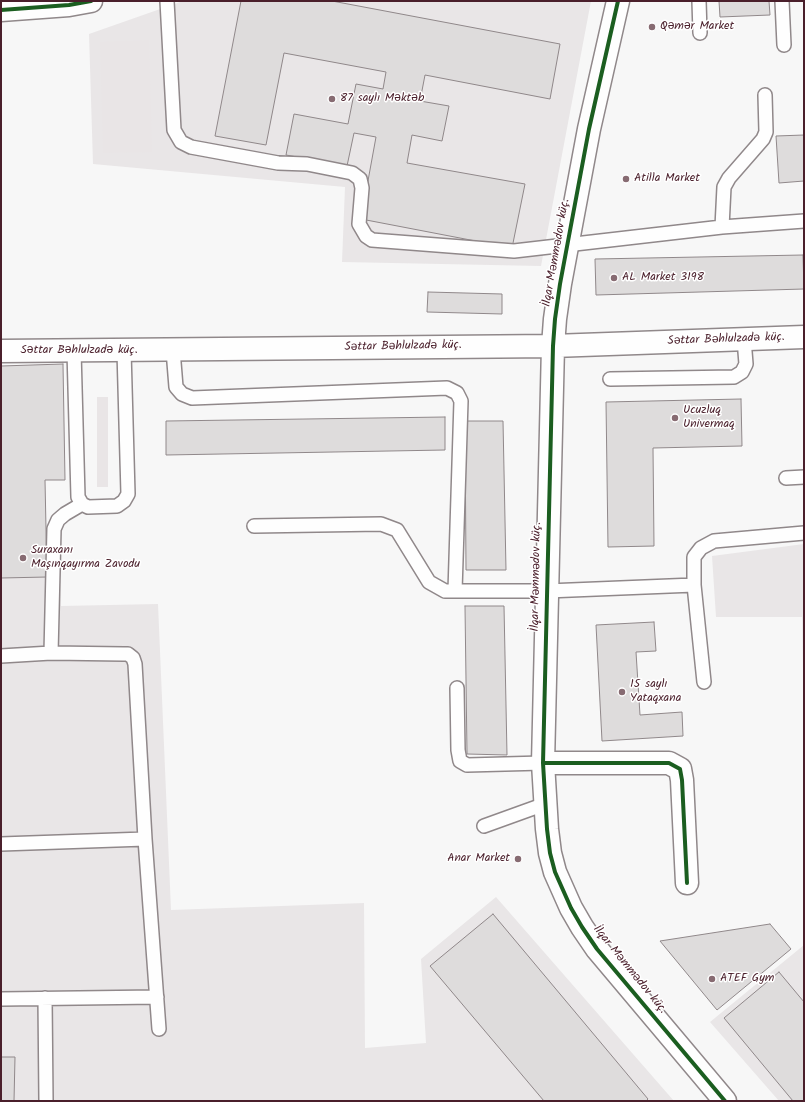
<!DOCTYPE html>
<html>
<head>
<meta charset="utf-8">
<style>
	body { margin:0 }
	#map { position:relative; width:805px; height:1102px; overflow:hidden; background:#f7f7f7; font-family:Kalam,sans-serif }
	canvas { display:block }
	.frame { position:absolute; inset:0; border:2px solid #4a1f2b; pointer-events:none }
</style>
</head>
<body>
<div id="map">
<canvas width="805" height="1102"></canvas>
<div class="frame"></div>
</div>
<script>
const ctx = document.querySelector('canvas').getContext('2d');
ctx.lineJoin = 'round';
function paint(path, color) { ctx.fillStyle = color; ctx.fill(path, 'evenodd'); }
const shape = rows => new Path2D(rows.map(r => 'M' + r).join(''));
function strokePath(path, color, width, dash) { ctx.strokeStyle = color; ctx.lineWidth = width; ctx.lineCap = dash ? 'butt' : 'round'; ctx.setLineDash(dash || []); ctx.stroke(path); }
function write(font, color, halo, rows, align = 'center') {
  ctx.font = font + ' Kalam,sans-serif'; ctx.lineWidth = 3; ctx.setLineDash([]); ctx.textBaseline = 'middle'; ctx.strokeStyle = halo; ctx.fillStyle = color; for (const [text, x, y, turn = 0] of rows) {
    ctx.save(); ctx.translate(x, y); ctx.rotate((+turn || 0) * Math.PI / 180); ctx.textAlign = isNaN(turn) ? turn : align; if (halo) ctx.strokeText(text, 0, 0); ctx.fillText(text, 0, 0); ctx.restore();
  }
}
const built = shape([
	[183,1,591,1,541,266,342,262,345,187,93,164,89,34],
	[63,364,45,480,47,576,60,577,61,606,158,604,171,910,364,903,365,1048,426,1043,421,959,496,897,674,1101,1,1101,1,366],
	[804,544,804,722,802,617,716,617,712,556],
	[804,945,804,1101,779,1101,710,1022]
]);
const green = shape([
	[149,40,152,152,103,153,100,42],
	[97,397,108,397,108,487,97,487]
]);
const building = shape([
	[241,1,332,1,560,44,550,99,425,75,420,101,449,106,442,141,412,135,407,163,525,184,512,248,361,219,376,137,354,133,347,166,286,155,294,114,348,124,356,84,383,89,386,72,284,53,266,145,215,136,241,1],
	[719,1,769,1,770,15,720,17,719,1],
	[804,135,804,181,779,183,776,136,804,135],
	[803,255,804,289,596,295,595,259,803,255],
	[428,292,502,294,502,314,427,312,428,292],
	[63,364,65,480,45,480,47,577,1,578,1,366,63,364],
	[741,399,742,446,653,448,654,546,608,547,606,402,741,399],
	[445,417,445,450,166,455,166,421,445,417],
	[465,421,503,421,506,570,466,570,465,421],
	[465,606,504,606,507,755,467,754,465,606],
	[654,622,656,651,636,652,640,715,682,712,683,736,602,741,596,625,654,622],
	[493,914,648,1099,646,1101,544,1101,430,966,493,914],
	[770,924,791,949,717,1010,660,941,770,924],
	[779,972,804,1002,804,1101,793,1101,724,1018,779,972],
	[1,1057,15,1057,14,1101,1,1101,1,1057]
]);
const lane = shape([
	[167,1,174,130,181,142,191,147,278,163,307,164,352,173,360,179,362,188,359,224,366,236,372,240,514,251,722,227,804,221],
	[699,1,700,33],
	[782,1,784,45],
	[722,227,724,187,729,178,763,139,766,132,765,95],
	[173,350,176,387,182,394,192,398,447,388,457,393,461,401,455,591],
	[74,351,78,497,82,504,88,507,117,506,124,501,128,494,124,351],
	[610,379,734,377,742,372,746,364,744,339],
	[786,478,804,477],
	[254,526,381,524,397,530,429,582,445,591,547,591,694,585,694,557,701,548,714,541,804,533],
	[694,585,704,682],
	[51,653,54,529,58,520,65,514,82,504],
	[1,656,51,653,124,654,128,654,133,658,135,664,145,839,159,1029],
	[457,688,458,750,460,761,467,765,543,763],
	[484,826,545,804],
	[1,844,145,839],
	[45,998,46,1101],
	[1,999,157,997]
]);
const street = shape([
	[1,10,69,5,91,1],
	[543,763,669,763,680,769,682,780,687,883]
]);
const secondary = shape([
	[618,1,589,129,560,284,555,319,553,346,543,763,547,829,550,853,555,872,571,908,582,927,597,949,725,1101],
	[1,351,553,346,804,337]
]);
const cycleway = shape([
	[618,1,589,129,560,284,555,319,553,346,543,763,547,829,550,853,555,872,571,908,582,927,597,949,725,1101],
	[1,10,69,5,91,1],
	[543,763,669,763,680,769,682,780,687,883]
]);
const markers = [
	[652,27,4,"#876b72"],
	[332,99,4,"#876b72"],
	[626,179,4,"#876b72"],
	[614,278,4,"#876b72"],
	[675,418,4,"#876b72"],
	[23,558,4,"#876b72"],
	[622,692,4,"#876b72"],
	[518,859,4,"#876b72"],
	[712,979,4,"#876b72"]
];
const poiNames = [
	["Qəmər Market",660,27],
	["87 saylı Məktəb",340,99],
	["Atilla Market",634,179],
	["AL Market 3198",622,278],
	["Ucuzluq",683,411],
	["Univermaq",683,425],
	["Suraxanı",31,551],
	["Maşınqayırma Zavodu",31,565],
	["15 saylı",630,685],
	["Yataqxana",630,699],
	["Anar Market",510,859,"right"],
	["ATEF Gym",720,979]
];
const streetNames = [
	["İlqar Məmmədov küç.",557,253,-80],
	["Səttar Bəhlulzadə küç.",726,340,-2],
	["Səttar Bəhlulzadə küç.",403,347,-1],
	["Səttar Bəhlulzadə küç.",79,351],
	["İlqar Məmmədov küç.",537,577,-89],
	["İlqar Məmmədov küç.",629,970,51]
];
paint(built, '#e9e6e7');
paint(green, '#e9e5e6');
paint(building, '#dedcdc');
strokePath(building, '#90888a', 1);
strokePath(lane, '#90888a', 16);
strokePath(street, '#90888a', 25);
strokePath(secondary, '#90888a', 25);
strokePath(lane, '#fefefe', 13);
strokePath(street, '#fefefe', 22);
strokePath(secondary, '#fefefe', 22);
strokePath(cycleway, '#1b5e20', 4);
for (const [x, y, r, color] of markers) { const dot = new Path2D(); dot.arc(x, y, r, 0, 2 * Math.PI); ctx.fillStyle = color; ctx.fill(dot); strokePath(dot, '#fff', 1.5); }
write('12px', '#4a1f2b', '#fff', poiNames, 'left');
write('12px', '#4a1f2b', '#fff', streetNames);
</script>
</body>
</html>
